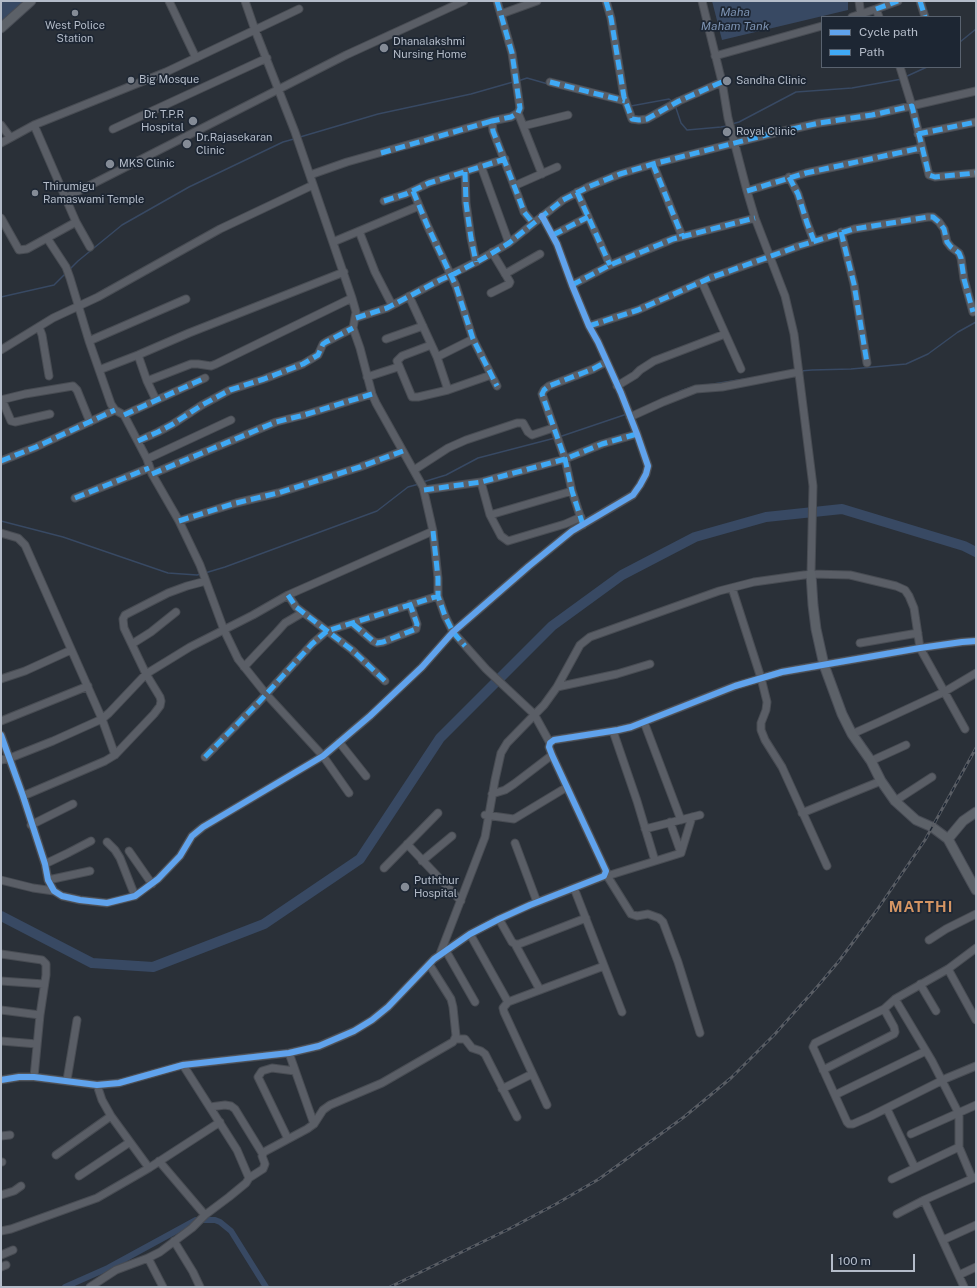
<!DOCTYPE html>
<html>
<head>
<meta charset="utf-8">
<style>
	body { margin:0 }
	#map { position:relative; width:977px; height:1288px; overflow:hidden; background:#2a3038; font-family:"Public Sans",sans-serif }
	canvas { display:block }
	.frame { position:absolute; inset:0; border:2px solid #b4bcc9; pointer-events:none }
	.legend { position:absolute; left:821px; top:16px; width:140px; height:52px; box-sizing:border-box; background:#1d2633; border:1px solid #59626f; margin:0; padding:5px 7px; list-style:none; font-size:12px; color:#b4bcc9 }
	.legend li { display:flex; align-items:center; gap:8px; height:20px }
	.legend b { width:20px; border:1px solid #59626f }
	.scale { position:absolute; left:831px; top:1254px; width:84px; height:18px; box-sizing:border-box; border:2px solid #b4bcc9; border-top:0; padding-left:5px; font-size:12px; line-height:14px; white-space:nowrap; color:#b4bcc9; -webkit-text-stroke:3px #1d2633; paint-order:stroke }
</style>
</head>
<body>
<div id="map">
<canvas width="977" height="1288"></canvas>
<div class="frame"></div>
<ul class="legend">
<li><b style="height:5px;background:#60a3ed"></b>Cycle path</li>
<li><b style="height:5px;background:#3fa9f5"></b>Path</li>
</ul>
<div class="scale">100 m</div>
</div>
<script>
const ctx = document.querySelector('canvas').getContext('2d');
ctx.lineJoin = 'round';
function paint(path, color) { ctx.fillStyle = color; ctx.fill(path, 'evenodd'); }
const shape = rows => new Path2D(rows.map(r => 'M' + r).join(''));
function strokePath(path, color, width, dash) { ctx.strokeStyle = color; ctx.lineWidth = width; ctx.lineCap = dash ? 'butt' : 'round'; ctx.setLineDash(dash || []); ctx.stroke(path); }
function write(font, color, halo, rows, align = 'center') {
  ctx.font = font + ' "Public Sans",sans-serif'; ctx.lineWidth = 3.5; ctx.setLineDash([]); ctx.textBaseline = 'middle'; ctx.strokeStyle = halo; ctx.fillStyle = color; for (const [text, x, y, turn = 0] of rows) {
    ctx.save(); ctx.translate(x, y); ctx.rotate((+turn || 0) * Math.PI / 180); ctx.textAlign = isNaN(turn) ? turn : align; if (halo) ctx.strokeText(text, 0, 0); ctx.fillText(text, 0, 0); ctx.restore();
  }
}
const water = shape([
	[1,1,26,1,1,23],
	[712,1,848,1,848,10,722,40]
]);
const stream = shape([
	[960,42,976,29],
	[905,77,927,67],
	[518,81,527,78,548,84],
	[675,105,681,123,687,130,721,127,727,126],
	[631,106,669,99,673,102],
	[732,124,739,122,796,92,852,88,902,79],
	[300,137,378,114,471,94,513,82],
	[69,270,78,261,122,225,189,187,283,142,294,139],
	[1,297,54,285,65,274],
	[800,371,812,370,851,369,906,364,928,354,958,332,976,322],
	[707,385,751,378],
	[680,391,692,387],
	[559,437,627,414],
	[423,482,446,475,478,458,555,438],
	[1,521,63,537,168,573,197,575,201,574],
	[205,573,225,567,377,511,408,487,419,484]
]);
const canal = shape([
	[65,1287,108,1268,196,1220,215,1220,220,1222,231,1231,266,1287]
]);
const river = shape([
	[1,916,92,963,153,967,264,924,360,859,440,738,552,626,622,575,695,537,766,517,842,509,964,546,976,552]
]);
const minor = shape([
	[169,1,196,58],
	[497,1,512,53,520,108,518,113,511,117,492,121,493,131,520,201,524,212,533,223],
	[606,1,611,18,624,97,632,119,639,120,647,119,679,101,722,82],
	[702,1,722,82,728,118,747,191,755,218,785,296,794,334,813,486,811,574],
	[859,1,861,15],
	[920,1,925,17],
	[876,9,898,1],
	[501,14,537,1],
	[852,17,876,9,879,17],
	[715,56,822,26],
	[900,67,912,106,929,175,935,177,976,173],
	[550,82,625,101],
	[518,113,542,174],
	[1,125,10,137],
	[523,126,568,115],
	[113,129,267,58],
	[918,134,976,122],
	[1,143,34,125,166,72,299,9],
	[653,164,682,236],
	[481,166,509,243],
	[465,172,466,203,471,238,476,262],
	[310,175,347,162,492,121],
	[789,177,798,194,807,223,814,241],
	[514,186,557,167],
	[413,191,428,227,456,286,473,339,497,386],
	[747,191,806,173,921,148],
	[577,192,610,265],
	[65,198,346,55,464,1],
	[384,201,406,194,429,183,505,159],
	[1,218,19,250,27,249,76,222,34,125],
	[76,222,90,247],
	[359,231,375,272,392,305],
	[841,232,854,284,867,363],
	[553,235,588,217],
	[47,238,66,267,70,278,89,341,111,404,115,410,124,415,147,459,152,474,179,521,200,565,224,630,238,659,266,694,323,756,349,793],
	[333,242,419,206],
	[505,274,540,254],
	[702,282,741,369],
	[572,285,610,265,673,239,755,218],
	[491,293,509,284,510,282,492,252],
	[409,296,437,357,448,390],
	[356,318,387,308,440,280,476,262,509,243,540,218,563,200,588,187,620,174,653,164,770,134,819,123,872,115,976,91],
	[589,326,638,310,710,278,799,246,854,229,928,217,933,217,939,222,944,229,947,242,951,247,959,253,961,258,964,279,973,312],
	[39,327,42,335,49,376],
	[386,339,423,326],
	[89,341,186,299],
	[431,345,402,356,397,361,412,397,418,397,448,390,491,375],
	[1,350,53,318,98,297,220,229,313,185],
	[138,355,147,381,156,400],
	[437,357,473,339],
	[99,370,138,355,189,333,344,272],
	[367,377,398,367],
	[147,381,191,364,198,364,211,366,216,364,352,298],
	[617,386,635,375,640,370,654,361,725,334],
	[1,400,25,394,73,386,77,390,90,422],
	[2,400,11,421,15,422,50,414],
	[124,415,205,378],
	[630,417,663,402,696,389,722,387,799,372],
	[138,441,158,432,173,424,202,405,230,390,264,379,303,364,318,355,323,344,326,342,353,328],
	[147,459,231,420],
	[1,461,36,447,115,410],
	[414,470,448,448,466,440,517,423,523,423,528,432,532,435,553,428],
	[152,474,276,422,304,415,372,394],
	[481,482,490,515,501,536,508,541,565,524,581,517],
	[424,490,481,482,565,459,602,444,637,434],
	[75,498,149,468],
	[490,515,572,491],
	[179,521,236,503,278,493,360,467,403,451],
	[583,525,572,491,565,459,542,394,544,390,549,386,593,369,606,362],
	[433,531,438,578,438,596,445,616,453,632,486,669,534,714,550,743],
	[1,533,18,538,25,545,102,719,115,755],
	[732,588,761,678,767,702,766,710,761,723,761,730,765,740,782,767,827,866],
	[288,595,296,607,352,650,385,681],
	[353,624,373,641,377,643,383,642,416,629,417,624,410,604],
	[860,643,918,633],
	[132,644,151,632,176,612],
	[244,667,277,632,285,623,302,613],
	[1,679,25,671,71,650],
	[557,687,617,674,650,664],
	[1,721,88,686],
	[644,722,681,820],
	[613,731,637,801,655,861],
	[852,734,879,722,944,692,976,673],
	[1,735,23,796,45,864,48,880,54,891,62,896,80,900,107,903,135,896,158,879,180,856,192,836,203,827,323,756,370,716,422,667,453,632,529,566,572,531,633,495,640,485,646,474,648,466,637,434,621,393,598,342,589,326,572,285,557,244,542,216],
	[339,742,366,776],
	[205,757,259,702,312,644,327,631,438,596],
	[1,760,10,758,53,741,102,719,109,713,146,674,190,647,253,615,288,595,433,531,423,487,376,403,372,394,360,348,353,328,356,312,352,298,295,132,255,30,245,1],
	[871,761,906,745],
	[492,794,505,790,514,784,552,755],
	[23,796,105,761,115,755,154,714,160,706,161,701,160,697,146,674,124,628,123,619,125,615,168,593,187,586,206,581],
	[895,801,932,777],
	[802,813,881,781],
	[485,815,514,819,567,787],
	[670,822,681,853],
	[31,825,73,804],
	[645,829,700,815],
	[107,842,115,850,120,858,135,896],
	[515,843,537,902],
	[407,844,461,901],
	[129,851,152,884],
	[422,861,452,836],
	[45,864,68,853,91,841],
	[384,868,438,813],
	[606,874,631,914,637,916,648,914,659,918,663,922,678,962,700,1033],
	[607,876,681,853,692,817],
	[1,880,33,888,54,891],
	[48,880,90,871],
	[574,888,622,1012],
	[499,919,512,942,515,944,519,944,586,918],
	[470,934,508,1002],
	[929,940,946,929,976,914],
	[515,944,540,990],
	[976,948,948,969,895,999,884,1009,815,1043,813,1047,847,1122,849,1124,853,1124,871,1116,947,1078,976,1066],
	[446,951,475,1002],
	[1,954,42,960,46,964,46,975,40,1015,34,1077],
	[440,954,485,837,495,780,501,753,507,743,544,705,557,687,580,645,590,637,719,591,754,582,811,574,850,575,896,586,905,590,909,596,914,608,920,648,965,729],
	[948,969,976,1020],
	[1,981,44,984],
	[920,984,936,1011],
	[895,999,932,1061,959,1114,959,1147,972,1178],
	[1,1010,40,1015],
	[455,1039,465,1039,472,1048,481,1051,485,1054,517,1117],
	[1,1041,37,1044],
	[289,1053,314,1124],
	[183,1065,237,1150,249,1178],
	[823,1070,894,1034,895,1032,894,1027,884,1009],
	[1,1080,19,1077,34,1077,97,1085,119,1083,183,1065,289,1053,319,1046,354,1031,372,1020,388,1007,434,959,470,934,499,919,530,905,604,876,606,871,552,755,549,747,550,743,554,740,618,730,631,727,735,686,782,672,920,648,962,642,976,641],
	[67,1080,77,1020],
	[97,1085,102,1100,111,1116,149,1168],
	[502,1089,532,1074],
	[835,1095,926,1051],
	[547,1105,504,1012,503,1008,508,1002,604,966],
	[210,1107,225,1105,231,1106,235,1109,262,1153],
	[887,1109,915,1168],
	[911,1134,976,1105],
	[1,1136,10,1135],
	[288,1139,258,1077,262,1071,272,1068,295,1071],
	[56,1155,111,1116],
	[159,1161,205,1215],
	[1,1162,2,1162],
	[79,1176,130,1142],
	[892,1179,959,1147],
	[1,1195,14,1191,21,1186],
	[924,1200,964,1287],
	[897,1214,924,1200,976,1177],
	[1,1231,11,1229,97,1198,149,1168,220,1122],
	[943,1240,976,1225],
	[174,1241,193,1272,200,1287],
	[1,1255,13,1250],
	[148,1258,163,1287],
	[1,1267,6,1265],
	[959,1275,976,1267],
	[90,1287,116,1270,148,1258,160,1252,192,1228,205,1215,229,1197,246,1183,249,1178,263,1169,265,1164,262,1156,264,1152,307,1129,314,1124,323,1110,330,1105,382,1083,453,1042,456,1036,453,1007,451,999,429,964]
]);
const major = shape([
	[1,28,31,1],
	[811,574,813,605,816,629,824,665,842,714,852,734,871,761,881,781,895,801,916,820,932,827,948,839,976,890],
	[948,839,963,821,976,812]
]);
const rail = shape([
	[390,1287,509,1229,556,1204,599,1179,684,1117,731,1078,775,1034,817,987,839,961,877,910,925,840,976,748]
]);
const quiet = shape([
	[497,1,512,53,520,108,518,113,511,117,492,121,493,131,520,201,524,212,533,223],
	[606,1,611,18,624,97,632,119,639,120,647,119,679,101,722,82],
	[920,1,925,17],
	[876,9,898,1],
	[550,82,625,101],
	[918,134,976,122],
	[381,153,492,121],
	[653,164,682,236],
	[465,172,466,203,471,238,476,262],
	[789,177,798,194,807,223,814,241],
	[413,191,428,227,456,286,473,339,497,386],
	[747,191,806,173,921,148],
	[577,192,610,265],
	[384,201,406,194,429,183,505,159],
	[841,232,854,284,867,363],
	[553,235,588,217],
	[572,285,610,265,673,239,755,218],
	[356,318,387,308,440,280,454,274,484,258,509,243,540,218,563,200,588,187,620,174,653,164,770,134,819,123,872,115,912,106,929,175,935,177,976,173],
	[589,326,638,310,710,278,799,246,854,229,928,217,933,217,939,222,944,229,947,242,951,247,959,253,961,258,964,279,973,312],
	[124,415,205,378],
	[138,441,158,432,173,424,202,405,230,390,264,379,303,364,318,355,323,344,326,342,353,328],
	[1,461,36,447,115,410],
	[152,474,276,422,304,415,372,394],
	[424,490,481,482,565,459,602,444,637,434,636,432],
	[75,498,149,468],
	[179,521,236,503,278,493,360,467,403,451],
	[583,525,572,491,565,459,542,394,544,390,549,386,593,369,606,362],
	[433,531,438,578,438,596,445,616,453,632,465,646],
	[288,595,296,607,352,650,385,681],
	[353,624,373,641,377,643,383,642,416,629,417,624,410,604],
	[205,757,259,702,312,644,327,631,438,596]
]);
const cycleway = shape([
	[1,735,23,796,45,864,48,880,54,891,62,896,80,900,107,903,135,896,158,879,180,856,192,836,203,827,323,756,370,716,422,667,453,632,529,566,572,531,633,495,640,485,646,474,648,466,637,434,621,393,598,342,589,326,572,285,557,244,542,216],
	[1,1080,19,1077,34,1077,97,1085,119,1083,183,1065,289,1053,319,1046,354,1031,372,1020,388,1007,434,959,470,934,499,919,530,905,604,876,606,871,552,755,549,747,550,743,554,740,618,730,631,727,735,686,782,672,920,648,962,642,976,641]
]);
const markers = [
	[75,13,4,"#848b96"],
	[384,48,5,"#848b96"],
	[131,80,4,"#848b96"],
	[727,81,5,"#848b96"],
	[193,121,5,"#848b96"],
	[727,132,5,"#848b96"],
	[187,144,5,"#848b96"],
	[110,164,5,"#848b96"],
	[35,193,4,"#848b96"],
	[405,887,5,"#848b96"]
];
const poiNames = [
	["West Police",75,26,"center"],
	["Station",75,39,"center"],
	["Dhanalakshmi",393,42],
	["Nursing Home",393,55],
	["Big Mosque",139,80],
	["Sandha Clinic",736,81],
	["Dr. T.P.R",184,115,"right"],
	["Hospital",184,128,"right"],
	["Royal Clinic",736,132],
	["Dr.Rajasekaran",196,138],
	["Clinic",196,151],
	["MKS Clinic",119,164],
	["Thirumigu",43,187],
	["Ramaswami Temple",43,200],
	["Puththur",414,881],
	["Hospital",414,894]
];
const waterNames = [
	["Maha",735,12],
	["Maham Tank",735,26]
];
const districtNames = [
	["MATTHI",921,907]
];
paint(water, '#384963');
strokePath(stream, '#384963', 1.5);
strokePath(canal, '#384963', 6);
strokePath(river, '#384963', 10);
strokePath(minor, '#484c53', 9);
strokePath(major, '#484c55', 11);
strokePath(minor, '#5a5e66', 7);
strokePath(major, '#5c6168', 9);
strokePath(rail, '#595d64', 3);
strokePath(rail, '#1d2633', 1.5, [4.5]);
strokePath(quiet, '#3fa9f5', 5, [10, 5]);
strokePath(cycleway, '#60a3ed', 6);
for (const [x, y, r, color] of markers) { const dot = new Path2D(); dot.arc(x, y, r, 0, 2 * Math.PI); ctx.fillStyle = color; ctx.fill(dot); strokePath(dot, '#1d2633', 1.5); }
write('11px', '#b4bcc9', '#1d2633', poiNames, 'left');
write('italic 12px', '#7c92b1', '#1d2633', waterNames);
ctx.letterSpacing = '1px';
write('bold 15px', '#d59563', '#1d2633', districtNames);
ctx.letterSpacing = '0px';
</script>
</body>
</html>
